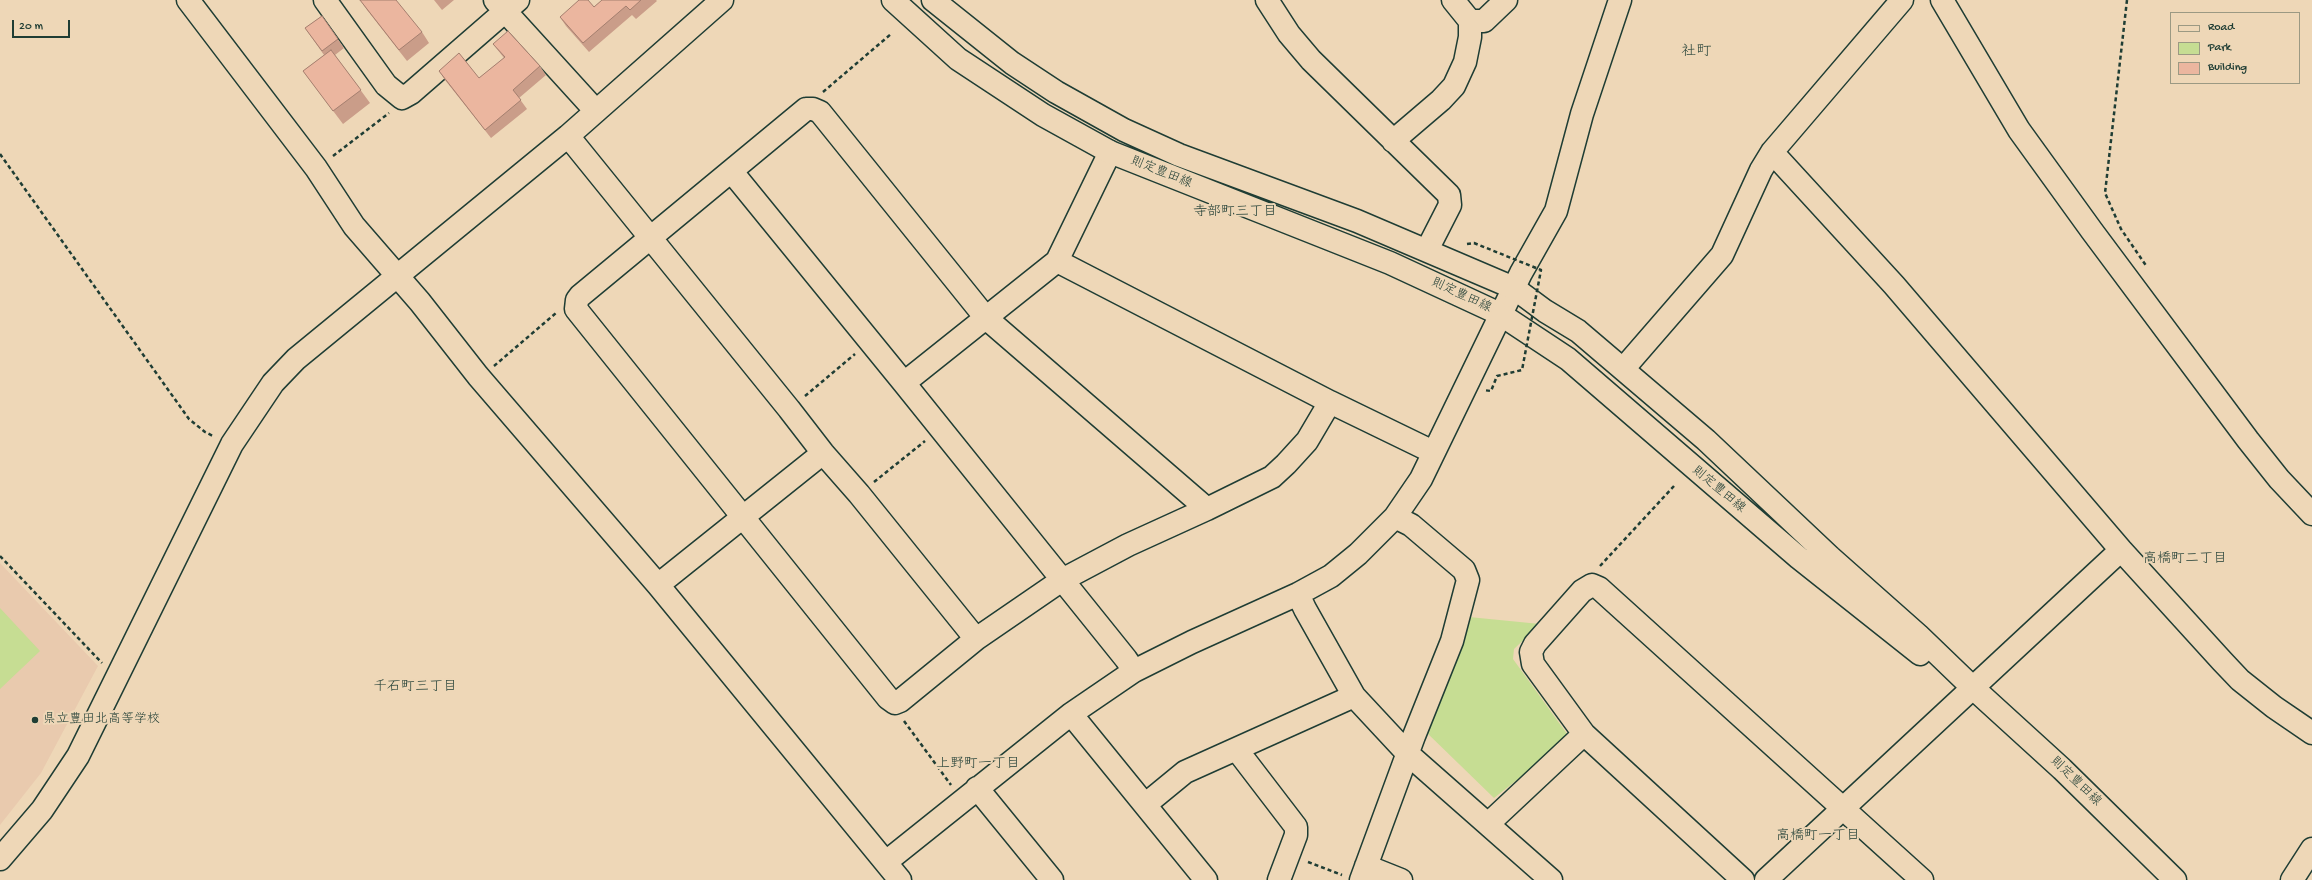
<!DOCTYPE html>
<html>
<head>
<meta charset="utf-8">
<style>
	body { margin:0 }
	#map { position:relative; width:2312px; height:880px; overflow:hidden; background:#eed7b7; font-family:"Gochi Hand",sans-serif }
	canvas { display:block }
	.legend { position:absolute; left:2170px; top:12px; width:130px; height:72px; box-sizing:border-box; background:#eed7b7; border:1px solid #9b9983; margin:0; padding:5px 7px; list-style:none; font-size:12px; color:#1f3d34 }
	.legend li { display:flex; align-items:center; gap:8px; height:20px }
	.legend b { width:20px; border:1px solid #9b9983 }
	.scale { position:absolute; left:12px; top:20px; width:58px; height:18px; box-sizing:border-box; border:2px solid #1f3d34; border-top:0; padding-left:5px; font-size:12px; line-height:14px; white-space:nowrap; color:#1f3d34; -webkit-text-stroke:3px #eed7b7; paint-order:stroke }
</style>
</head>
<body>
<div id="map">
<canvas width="2312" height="880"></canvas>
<ul class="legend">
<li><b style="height:5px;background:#eed7b7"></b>Road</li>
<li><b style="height:11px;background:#c6dd93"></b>Park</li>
<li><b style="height:11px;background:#ebb69f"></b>Building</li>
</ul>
<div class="scale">20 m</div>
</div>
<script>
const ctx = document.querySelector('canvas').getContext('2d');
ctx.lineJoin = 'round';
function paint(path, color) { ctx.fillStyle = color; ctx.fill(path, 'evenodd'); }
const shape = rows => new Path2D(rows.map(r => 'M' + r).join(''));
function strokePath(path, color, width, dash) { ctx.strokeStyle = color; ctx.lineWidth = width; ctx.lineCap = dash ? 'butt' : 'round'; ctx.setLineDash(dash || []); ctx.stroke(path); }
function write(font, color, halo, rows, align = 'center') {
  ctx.font = font + ' "Gochi Hand","Klee One",sans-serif'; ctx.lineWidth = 4; ctx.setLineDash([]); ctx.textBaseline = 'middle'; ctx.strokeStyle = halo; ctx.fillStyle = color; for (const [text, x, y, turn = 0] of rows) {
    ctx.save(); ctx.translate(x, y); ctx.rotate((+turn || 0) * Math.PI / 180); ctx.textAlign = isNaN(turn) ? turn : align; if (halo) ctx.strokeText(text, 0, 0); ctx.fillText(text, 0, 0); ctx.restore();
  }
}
const built = shape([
	[0,563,98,666,41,773,0,825]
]);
const green = shape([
	[0,608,40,651,0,689],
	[1469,617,1540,624,1514,649,1513,659,1570,738,1494,798,1425,731]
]);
const path = shape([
	[2127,0,2105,193,2121,229,2147,267],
	[823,92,891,34],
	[0,154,189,419,205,432,213,436],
	[333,156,389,113],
	[494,366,556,313],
	[805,396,855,354],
	[874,482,925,441],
	[0,556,102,663],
	[1600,566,1674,486],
	[904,721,951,785],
	[1308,862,1342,875]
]);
const minor = shape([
	[188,0,316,168,354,226,420,302,478,376,658,585,900,880],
	[325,0,386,85,402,98,411,93,518,0],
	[495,0,595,110],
	[1267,0,1289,34,1311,60,1449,195,1450,205,1427,250],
	[1942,0,2019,130,2092,231,2248,440,2279,479,2312,514],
	[1470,21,1484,21,1506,0],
	[806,109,813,109,820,112,986,318,1207,509,1128,545,1062,580,976,639,900,701,895,703,888,698,576,309,577,300,580,296,806,109],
	[568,136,789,409,823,453,859,494,976,639],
	[1393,141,1441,100,1454,86,1465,62,1470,37,1470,21,1453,0],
	[1772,152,1894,285,2121,550,2222,661,2240,680,2274,707,2312,733],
	[732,172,904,383,1126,659,1134,671],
	[1057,261,1330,402,1433,452],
	[1624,368,1722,255,1761,170,1772,152,1902,0],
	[904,383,1057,261,1110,152],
	[1207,509,1272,477,1286,464,1307,441,1330,402],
	[658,585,823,453],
	[1298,594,1305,609,1354,696,1408,754,1551,880],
	[1071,714,1206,880],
	[1237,750,1296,827,1296,835,1279,880],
	[977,788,1052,880],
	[1146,804,1185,772,1354,696],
	[1488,824,1584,734],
	[0,859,42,810,78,756,232,444,273,383,296,359,568,136,722,0],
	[886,862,1071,714,1134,671,1192,642,1298,594,1331,576,1358,554,1395,517,1421,479,1521,273,1556,211,1582,114,1620,0],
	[1366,866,1401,880],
	[1361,880,1414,736,1452,641,1468,580,1464,570,1411,525,1395,517],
	[1743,880,1584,734,1533,664,1531,652,1535,644,1582,591,1592,585,1599,588,1922,880],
	[1766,880,2121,550],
	[2292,880,2312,849]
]);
const major = shape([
	[893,0,958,59,1043,115,1110,152,1390,263,1500,314,1568,359,1799,558,1920,654],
	[933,0,1012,63,1056,92,1124,130,1179,155,1357,221,1514,288,1545,311,1578,331,1706,440,1830,557,1918,635,1972,687,2062,769,2175,880]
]);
const pathBridge = shape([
	[1467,244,1474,243,1541,270,1522,370,1497,376,1491,391,1483,390]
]);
const wall = shape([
	[360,0,422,32,429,43,407,61,367,10],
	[434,0,454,0,442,10],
	[602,0,656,0,657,1,636,19,632,15,589,52,566,26,560,17,594,7],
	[322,16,344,48,335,55,370,103,343,124,303,71,324,55,305,28],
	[493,44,540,66,546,75,519,98,527,109,491,138,445,80,439,71,479,78,504,58]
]);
const building = shape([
	[360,0,396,0,422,32,399,50,360,0],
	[579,0,588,0,594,7,602,0,641,0,630,10,626,6,583,43,560,17,579,0],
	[322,16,338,39,322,51,305,28,322,16],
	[508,31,540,66,513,90,521,100,485,130,439,71,459,53,479,78,505,57,493,44,508,31],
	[331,50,361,90,333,111,303,71,331,50]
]);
const markers = [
	[35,720,4,"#1f3d34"]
];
const streetNames = [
	["則定豊田線",1161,173,22],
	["則定豊田線",1461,296,25],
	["則定豊田線",1718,490,40],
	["則定豊田線",2075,782,44]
];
const poiNames = [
	["県立豊田北高等学校",43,720]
];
const neighbourhoodNames = [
	["寺部町三丁目",1235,213],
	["高橋町二丁目",2185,560],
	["千石町三丁目",415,688],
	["上野町一丁目",978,765],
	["高橋町一丁目",1818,837]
];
const quarterNames = [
	["社町",1696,53]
];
paint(built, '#e9caae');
paint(green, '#c6dd93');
strokePath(minor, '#1f3d34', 25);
strokePath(major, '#1f3d34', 25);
strokePath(path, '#1f3d34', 2.5, [4, 3]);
strokePath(minor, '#eed7b7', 22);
strokePath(major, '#eed7b7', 22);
strokePath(pathBridge, '#1f3d34', 2.5, [4, 3]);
paint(wall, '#ca9d89');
paint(building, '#ebb69f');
strokePath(building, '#a47f6f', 1);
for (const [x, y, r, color] of markers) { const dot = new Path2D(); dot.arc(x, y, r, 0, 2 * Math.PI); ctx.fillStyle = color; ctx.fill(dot); strokePath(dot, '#eed7b7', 1.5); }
write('13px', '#1f3d34', '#eed7b7', streetNames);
write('13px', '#1f3d34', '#eed7b7', poiNames, 'left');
write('14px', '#1f3d34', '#eed7b7', neighbourhoodNames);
write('15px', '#1f3d34', '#eed7b7', quarterNames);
</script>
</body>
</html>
